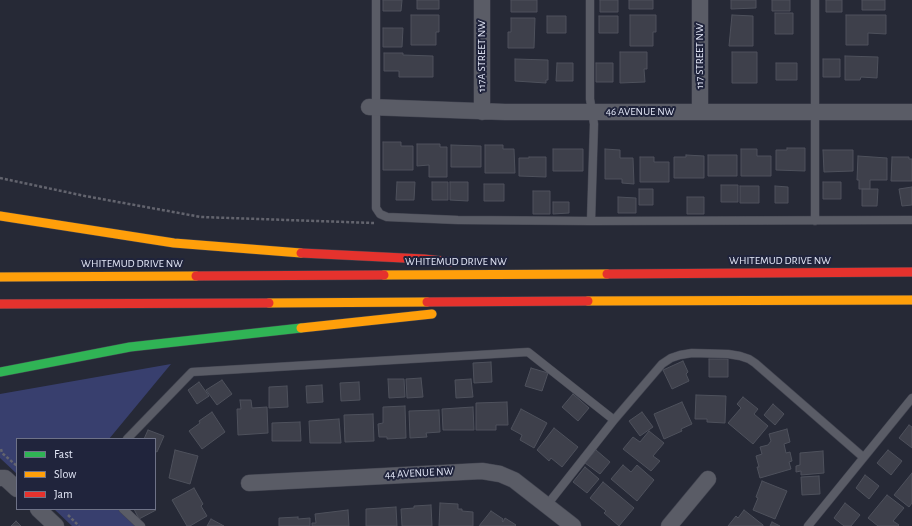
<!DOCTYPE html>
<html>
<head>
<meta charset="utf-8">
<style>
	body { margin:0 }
	#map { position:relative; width:912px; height:526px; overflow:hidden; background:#262936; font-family:"Alegreya Sans",sans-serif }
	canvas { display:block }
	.legend { position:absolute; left:16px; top:438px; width:140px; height:72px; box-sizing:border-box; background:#20243c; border:1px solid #6e7287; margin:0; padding:5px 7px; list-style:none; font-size:12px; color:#e4e8f8 }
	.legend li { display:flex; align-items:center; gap:8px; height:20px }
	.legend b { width:20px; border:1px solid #6e7287 }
</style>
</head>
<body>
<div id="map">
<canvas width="912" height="526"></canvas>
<ul class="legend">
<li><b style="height:5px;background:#30b455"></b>Fast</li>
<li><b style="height:5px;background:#ff9f0a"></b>Slow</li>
<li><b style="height:5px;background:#e5322d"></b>Jam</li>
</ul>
</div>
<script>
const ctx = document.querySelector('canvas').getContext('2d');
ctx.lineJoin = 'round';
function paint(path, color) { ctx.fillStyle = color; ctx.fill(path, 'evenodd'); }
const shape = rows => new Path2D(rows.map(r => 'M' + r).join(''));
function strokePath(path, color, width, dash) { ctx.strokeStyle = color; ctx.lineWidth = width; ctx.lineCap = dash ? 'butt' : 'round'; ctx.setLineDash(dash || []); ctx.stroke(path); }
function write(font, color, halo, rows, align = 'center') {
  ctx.font = font + ' "Alegreya Sans",sans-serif'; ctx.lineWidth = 4; ctx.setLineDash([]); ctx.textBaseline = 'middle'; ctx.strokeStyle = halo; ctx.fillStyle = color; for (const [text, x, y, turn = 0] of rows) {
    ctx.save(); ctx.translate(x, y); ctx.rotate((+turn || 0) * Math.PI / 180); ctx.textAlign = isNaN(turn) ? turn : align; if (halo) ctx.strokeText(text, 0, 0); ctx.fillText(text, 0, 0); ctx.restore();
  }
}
const green = shape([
	[171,364,109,439,17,439,17,474,0,458,0,394],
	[54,509,121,509,139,526,72,526]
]);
const building = shape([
	[383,0,402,0,401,11,383,11,383,0],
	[417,0,439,0,439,9,417,9,417,0],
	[511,0,537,0,537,12,511,12,511,0],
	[600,0,618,0,618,12,600,12,600,0],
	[629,0,653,0,653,9,629,9,629,0],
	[731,0,756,0,756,8,731,9,731,0],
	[772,0,790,0,790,11,772,11,772,0],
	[826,0,842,0,842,12,826,12,826,0],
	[862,0,885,0,885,10,862,10,862,0],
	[775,13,793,13,793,34,775,34,775,13],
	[411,15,439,15,439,32,436,32,436,45,411,45,411,15],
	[630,15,656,15,656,32,653,32,653,46,630,46,630,15],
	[732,15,753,16,753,46,729,46,732,15],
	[846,15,886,15,886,34,868,33,868,45,846,45,846,15],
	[547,16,566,16,566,33,547,33,547,16],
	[599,16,618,16,618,33,599,33,599,16],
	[511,18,535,18,534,48,508,48,508,32,511,32,511,18],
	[383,28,403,28,402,47,383,47,383,28],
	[620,52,647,52,647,69,644,69,645,82,620,83,620,52],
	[732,52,757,52,757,83,732,83,732,52],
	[384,53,403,53,403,55,433,56,433,77,399,77,399,71,384,71,384,53],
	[845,56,878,57,877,78,861,77,860,80,845,80,845,56],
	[515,59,548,60,548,80,546,80,546,83,515,81,515,59],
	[823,59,840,59,840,77,823,77,823,59],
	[557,63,573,63,573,81,556,81,557,63],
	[596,63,613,63,613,82,596,82,596,63],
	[776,63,797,63,797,80,776,80,776,63],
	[383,142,401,142,401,146,413,146,413,170,383,170,383,142],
	[417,144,440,144,440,147,447,147,447,177,429,177,429,165,417,166,417,144],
	[451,145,481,146,481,167,451,167,451,145],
	[485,145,503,145,503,149,514,149,515,173,485,173,485,145],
	[787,148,805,148,805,171,776,170,776,150,787,150,787,148],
	[553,149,583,149,583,171,553,171,553,149],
	[605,149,620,150,620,158,633,158,634,184,622,183,622,179,605,179,605,149],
	[741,149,757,149,757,156,771,156,771,176,741,176,741,149],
	[823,150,853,150,853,171,824,172,823,150],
	[686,155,704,156,704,178,674,178,674,157,686,157,686,155],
	[708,155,737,155,737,176,708,176,708,155],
	[858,156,887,158,887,180,870,180,870,189,859,189,859,180,857,180,858,156],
	[529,157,546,157,546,177,519,176,519,158,529,158,529,157],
	[640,157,654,157,654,162,669,162,669,182,640,182,640,157],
	[892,157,909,157,909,159,912,159,912,181,891,181,892,157],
	[397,182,415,182,414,200,396,200,397,182],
	[432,182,448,182,448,200,432,200,432,182],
	[450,182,468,182,468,201,450,200,450,182],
	[823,182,841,182,841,199,823,199,823,182],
	[484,184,504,184,504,201,484,201,484,184],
	[721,185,738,185,738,202,721,202,721,185],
	[740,186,759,186,759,203,740,203,740,186],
	[775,186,788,187,788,203,775,203,775,186],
	[912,187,912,205,902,206,899,189,912,187],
	[639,189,653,189,653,205,639,205,639,189],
	[862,189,878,189,877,206,862,206,862,189],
	[533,191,550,191,550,214,533,214,533,191],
	[618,197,636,198,636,213,618,213,618,197],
	[687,197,704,197,704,214,687,214,687,197],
	[553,202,569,202,569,213,553,214,553,202],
	[709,359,728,359,728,377,709,377,709,359],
	[683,361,688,372,686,374,689,381,672,389,663,370,683,361],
	[491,362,492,382,474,383,473,363,491,362],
	[531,368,548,373,542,391,525,386,531,368],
	[421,378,423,397,407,398,406,379,421,378],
	[388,379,404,379,405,397,389,398,388,379],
	[471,379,473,397,456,398,455,380,471,379],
	[222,380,232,394,217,405,206,390,222,380],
	[199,382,209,396,197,404,188,390,199,382],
	[359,382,360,400,341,401,340,383,359,382],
	[322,385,323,402,307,403,306,386,322,385],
	[287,386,288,407,269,408,269,387,287,386],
	[573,394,589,408,578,421,562,407,573,394],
	[696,395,726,396,725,423,707,422,707,419,695,419,696,395],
	[743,397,758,409,754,414,768,426,753,444,728,423,741,408,737,404,743,397],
	[240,400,251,400,252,408,267,407,268,433,238,435,237,409,241,409,240,400],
	[507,402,508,425,496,425,496,430,476,430,476,403,507,402],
	[682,402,692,424,681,429,682,431,664,439,654,414,682,402],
	[773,404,784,414,775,425,764,415,773,404],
	[405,406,406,438,387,439,387,437,379,437,378,424,383,423,383,407,405,406],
	[473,407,474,430,443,430,442,409,473,407],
	[521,409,547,423,534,448,520,440,522,435,511,429,521,409],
	[439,410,440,432,426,433,427,437,410,438,409,411,439,410],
	[212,412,225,432,202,449,189,431,200,423,199,421,212,412],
	[642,412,653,427,640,436,629,421,642,412],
	[373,414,374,441,345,442,344,415,373,414],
	[339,419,341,443,310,443,309,421,339,419],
	[300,422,301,441,272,441,272,423,300,422],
	[909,425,912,427,912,448,899,438,909,425],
	[554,428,578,447,562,467,551,458,549,461,537,450,554,428],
	[787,429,790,442,784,444,786,453,790,452,792,461,789,462,791,469,760,478,757,467,759,467,756,456,762,454,760,447,768,445,771,441,769,434,787,429],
	[148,430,164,436,157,452,155,451,155,439,144,439,148,430],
	[649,431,664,443,653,456,660,461,651,471,623,449,633,437,640,442,649,431],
	[175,450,198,456,190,484,169,478,175,450],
	[596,450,610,462,600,474,585,463,596,450],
	[888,450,902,461,891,475,877,463,888,450],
	[823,451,824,473,801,475,801,471,796,472,796,466,800,465,800,453,823,451],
	[623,465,631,472,637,465,654,480,637,501,611,479,623,465],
	[585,467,599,479,587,493,573,482,585,467],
	[912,473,912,503,909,507,894,495,912,473],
	[865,475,879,486,869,499,856,488,865,475],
	[819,476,820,494,802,495,801,477,819,476],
	[762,481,787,491,775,519,753,510,758,498,756,497,762,481],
	[603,482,634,508,619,526,604,513,606,511,590,498,603,482],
	[194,488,203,504,201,506,207,516,190,526,187,526,172,500,194,488],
	[887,495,904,508,893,521,899,525,898,526,878,526,868,518,887,495],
	[440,503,458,504,458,509,462,509,462,511,473,512,473,526,439,526,440,503],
	[845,503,860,515,851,526,844,526,834,518,845,503],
	[431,505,432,526,402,526,401,509,414,508,414,506,431,505],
	[396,507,397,526,366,526,366,509,396,507],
	[134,509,155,509,156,510,139,519,134,509],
	[348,510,349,526,312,526,312,523,316,523,315,514,348,510],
	[744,510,763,525,763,526,728,526,736,516,738,518,744,510],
	[491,511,503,519,502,521,503,522,505,518,516,525,515,526,479,526,491,511],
	[298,517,298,519,310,518,310,526,279,526,279,518,298,517],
	[211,519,224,526,207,526,211,519],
	[16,521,21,526,11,526,16,521],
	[772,522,780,526,770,526,772,522]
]);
const path = shape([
	[0,178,85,196,201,217,374,223],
	[1,449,2,453,17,466],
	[68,515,79,526]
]);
const lane = shape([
	[376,0,376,208,380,214,387,217,458,220,591,221,912,220],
	[590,0,590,99,594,124,591,221],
	[815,221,815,0],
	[127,439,192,372,528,352,614,420],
	[547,505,614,420,662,364,671,358,680,355,692,353,728,354,740,356,749,359,755,363,863,457],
	[123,509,141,526],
	[808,526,912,398]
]);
const street = shape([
	[482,0,482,112],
	[369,107,505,112,912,112],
	[700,112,700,0],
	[0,478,5,478,17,489],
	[249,483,482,471,500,474,514,480,573,526],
	[38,509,56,526],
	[669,526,708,479]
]);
const fast = shape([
	[0,372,130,347,301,328]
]);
const slow = shape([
	[0,216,174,243,301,253],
	[384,275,607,274],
	[0,277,196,276],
	[588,301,912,300],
	[269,303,427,302],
	[301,328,432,314]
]);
const jam = shape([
	[301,253,424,259,451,262],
	[607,274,912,272],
	[196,276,384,275],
	[427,302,588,301],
	[0,304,269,303]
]);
const streetNames = [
	["117A STREET NW",482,56,-90],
	["117 STREET NW",700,56,-90],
	["46 AVENUE NW",640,112],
	["WHITEMUD DRIVE NW",780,261],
	["WHITEMUD DRIVE NW",456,262],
	["WHITEMUD DRIVE NW",132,264],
	["44 AVENUE NW",419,473,-3]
];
paint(green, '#383f6e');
paint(building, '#3e404b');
strokePath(building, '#4e515c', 1);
strokePath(lane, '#434551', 9);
strokePath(street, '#434551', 17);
strokePath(fast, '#434551', 10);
strokePath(slow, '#434551', 10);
strokePath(jam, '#434551', 10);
strokePath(path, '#63646e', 2.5, [3, 2]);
strokePath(lane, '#5a5c66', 8);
strokePath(street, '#5a5c66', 16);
strokePath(fast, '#30b455', 9);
strokePath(slow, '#ff9f0a', 9);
strokePath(jam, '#e5322d', 9);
write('11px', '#e4e8f8', '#20243c', streetNames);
</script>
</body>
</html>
